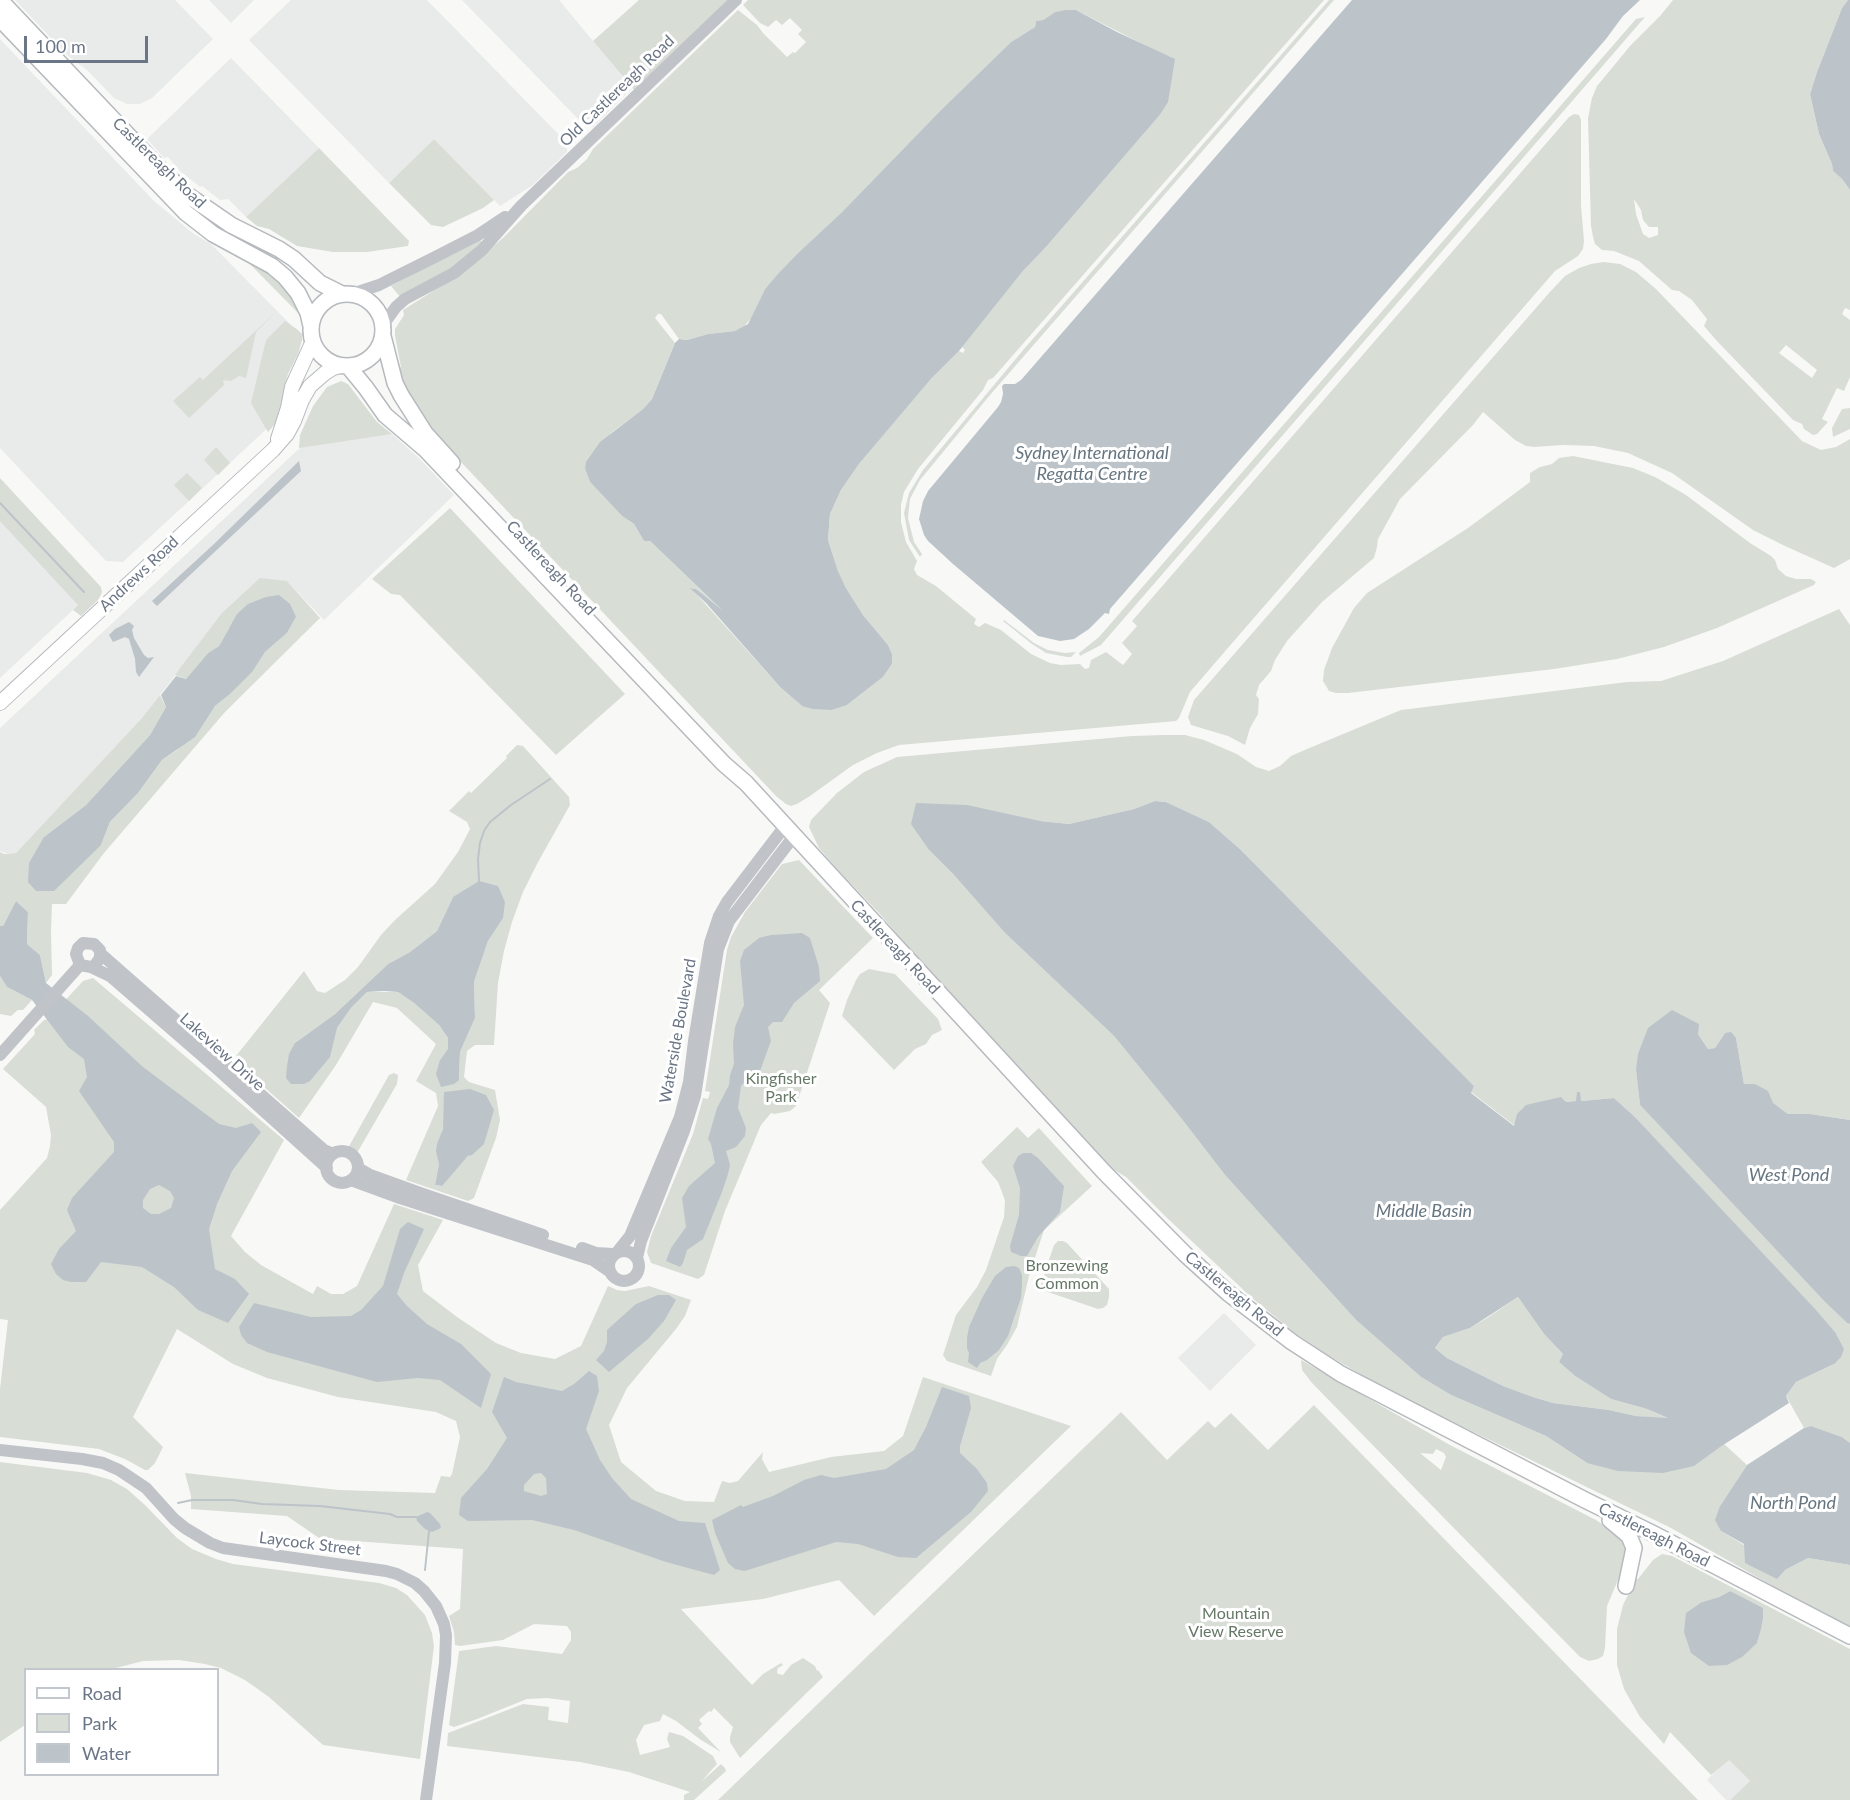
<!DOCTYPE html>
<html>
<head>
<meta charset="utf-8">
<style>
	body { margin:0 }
	#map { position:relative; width:1850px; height:1800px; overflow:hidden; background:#f8f9f7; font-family:Lato,sans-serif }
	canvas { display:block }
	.legend { position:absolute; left:24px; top:1668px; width:195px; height:108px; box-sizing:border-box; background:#fff; border:2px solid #c3c8ce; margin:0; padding:8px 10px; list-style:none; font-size:18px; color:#6a7585 }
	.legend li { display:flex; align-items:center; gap:12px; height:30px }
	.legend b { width:30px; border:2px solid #c3c8ce }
	.scale { position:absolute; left:24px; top:36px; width:124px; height:27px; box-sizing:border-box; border:3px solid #6a7585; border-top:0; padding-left:8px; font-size:18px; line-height:21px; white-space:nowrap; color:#6a7585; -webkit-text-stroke:4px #fff; paint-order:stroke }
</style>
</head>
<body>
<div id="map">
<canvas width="1850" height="1800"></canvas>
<ul class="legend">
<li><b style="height:8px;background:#fff"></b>Road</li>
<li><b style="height:16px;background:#d8ddd6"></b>Park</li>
<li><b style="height:16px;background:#bcc4ca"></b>Water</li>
</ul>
<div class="scale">100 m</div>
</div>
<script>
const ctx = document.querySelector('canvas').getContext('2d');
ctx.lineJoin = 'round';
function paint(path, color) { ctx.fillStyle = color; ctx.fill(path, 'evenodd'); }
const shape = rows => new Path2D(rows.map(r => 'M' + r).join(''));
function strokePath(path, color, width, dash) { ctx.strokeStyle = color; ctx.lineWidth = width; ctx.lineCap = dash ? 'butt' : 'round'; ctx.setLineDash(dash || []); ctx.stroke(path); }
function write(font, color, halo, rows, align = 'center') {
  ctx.font = font + ' Lato,sans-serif'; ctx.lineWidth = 6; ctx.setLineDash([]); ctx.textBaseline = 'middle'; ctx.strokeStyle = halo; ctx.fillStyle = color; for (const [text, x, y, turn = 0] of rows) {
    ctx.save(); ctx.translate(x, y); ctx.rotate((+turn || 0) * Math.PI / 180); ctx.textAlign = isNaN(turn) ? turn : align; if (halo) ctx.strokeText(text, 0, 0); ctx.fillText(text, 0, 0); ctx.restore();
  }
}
const built = shape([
	[15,0,175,0,213,39,152,98,140,104,127,104,114,98,88,71,67,55],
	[209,0,254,0,231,23],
	[291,0,427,0,567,143,567,152,533,185,500,206,434,139,389,183,249,40],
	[462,0,559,0,632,88,593,127,586,127],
	[0,39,154,201,194,234,211,244,292,326,271,425,123,562,106,561,0,448],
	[231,58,319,148,246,217,228,199,220,200,202,186,200,187,180,171,168,157,164,158,147,139],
	[392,434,419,458,454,495,324,620,287,581,221,614,182,667,141,719,16,853,6,853,0,851,0,728,302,446],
	[0,483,88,596,0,678],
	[1224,1313,1256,1345,1210,1391,1178,1358],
	[1728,1759,1750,1781,1730,1800,1726,1800,1707,1780]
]);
const green = shape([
	[639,0,729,0,635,91,593,41],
	[748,0,1324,0,993,378,988,380,983,390,918,469,904,492,901,505,901,522,906,542,917,561,914,569,917,575,936,586,976,619,974,624,979,627,985,623,1001,630,1031,654,1050,663,1061,665,1080,664,1085,669,1089,668,1091,660,1106,652,1123,665,1132,654,1122,643,1137,626,1132,621,1569,117,1574,114,1579,115,1581,120,1581,205,1584,241,1583,249,1578,256,1555,271,1227,649,1190,692,1179,718,1176,721,899,745,877,753,853,765,810,796,797,804,791,806,786,804,776,796,428,427,405,388,398,368,401,367,395,336,395,329,404,315,403,310,462,273,504,237,568,172,577,168,587,159,593,149,738,10,757,25,763,33,787,57,793,52,795,53,806,42,798,34,802,30,790,18,782,25,776,20,768,27,760,23,743,5],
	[1076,10,1166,56,1171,57,1159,116,1046,247,1023,271,962,347,965,350,963,353,959,351,931,379,859,464,841,490,830,514,828,540,838,571,846,588,863,615,888,645,892,654,892,664,883,677,847,705,802,706,780,687,691,588,696,589,729,617,650,541,644,541,634,524,622,516,590,482,585,469,611,433,643,409,652,399,675,343,655,318,658,314,661,314,679,339,687,340,708,334,735,331,743,328,751,318,765,289,798,253,841,213,941,110,1011,42,1035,27,1036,21,1043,20,1055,12],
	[1329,0,1334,0,990,395,920,480,910,499,908,518,914,542,922,554,920,557,909,540,904,513,909,493,923,470,1024,349],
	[1673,0,1848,0,1842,8,1817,72,1810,94,1819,134,1832,164,1833,171,1842,179,1850,190,1850,310,1845,308,1842,314,1850,320,1850,377,1844,391,1837,388,1822,419,1828,422,1817,434,1813,435,1804,429,1802,424,1793,420,1716,340,1704,326,1707,319,1692,300,1679,291,1672,290,1639,261,1614,251,1602,250,1595,244,1593,237,1591,226,1588,118,1592,98,1597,86,1607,74,1630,46,1660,16],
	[1634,199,1641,210,1643,220,1649,227,1658,227,1658,235,1649,238,1643,234,1636,214],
	[1786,345,1817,370,1812,378,1779,353],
	[1645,17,1101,645,1080,656,1079,653,1099,637,1629,27,1636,19],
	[434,139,494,200,483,208,443,227,431,225,389,183],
	[319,148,409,241,408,246,367,252,333,252,297,246,269,229,257,226,246,217],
	[479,238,483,244,455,267,401,298,391,286],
	[245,259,260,266,287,287,303,318],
	[1604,262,1620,264,1636,272,1656,289,1802,441,1821,450,1836,447,1850,439,1850,559,1834,568,1785,546,1753,530,1672,473,1628,453,1594,446,1563,445,1534,447,1526,446,1515,440,1483,412,1473,425,1400,499,1378,539,1377,547,1374,558,1322,602,1287,641,1275,660,1271,671,1259,685,1256,695,1259,699,1258,714,1250,728,1245,745,1228,736,1191,725,1188,717,1194,700,1549,293,1565,276,1579,268,1591,264],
	[276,312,256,332,246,378,239,376,231,381,223,380,224,385,189,418,173,401,200,377,203,380],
	[285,321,298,330,302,334,302,340,298,354,288,374,283,393,281,410,275,424,268,432,251,403,266,340],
	[341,381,348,384,377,422,392,434,299,448,300,435,313,406,327,387],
	[1850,408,1850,429,1833,437,1832,428,1842,409],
	[216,447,230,463,218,475,204,460],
	[1573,456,1633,468,1655,477,1686,495,1750,543,1771,556,1775,560,1778,569,1786,576,1796,579,1811,579,1816,582,1814,585,1717,628,1664,647,1617,659,1554,669,1348,693,1336,693,1329,691,1323,681,1324,670,1332,648,1354,608,1367,593,1468,528,1522,488,1530,482,1530,473,1540,467,1552,464,1559,458],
	[187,473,202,488,189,501,174,485],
	[0,478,101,587,102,592,99,599,81,616,73,610,78,605,0,521],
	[450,508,625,694,556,755,400,595,391,594,372,579],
	[260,578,287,581,320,618,225,712,104,853,66,904,52,904,51,932,52,975,46,983,40,955,27,944,28,912,16,901,3,926,0,926,0,852,4,854,16,853,141,719,160,695,166,707,150,735,86,805,44,837,101,845,110,822,138,793,162,760,177,750,206,718,215,706,229,695,251,672,265,652,287,633,296,617,229,628,219,646,208,653,186,679,175,675,221,614],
	[1839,609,1850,625,1850,1120,1810,1114,1788,1114,1744,1084,1736,1038,1725,1033,1715,1048,1708,1049,1698,1034,1636,1070,1640,1105,1825,1302,1847,1323,1850,1324,1850,1443,1842,1437,1811,1426,1804,1428,1786,1396,1796,1382,1834,1364,1835,1332,1635,1117,1614,1098,1581,1101,1577,1092,1577,1101,1566,1102,1515,1126,1471,1092,1474,1086,1241,850,1209,822,1166,802,1155,801,1134,809,1069,824,1040,821,929,850,953,874,1005,933,1114,1036,1181,1118,1225,1175,1356,1320,1421,1377,1451,1395,1546,1436,1587,1463,1719,1447,1724,1444,1747,1465,1720,1506,1721,1531,1785,1570,1808,1558,1850,1565,1850,1626,1773,1586,1671,1528,1387,1390,1328,1355,1295,1333,1252,1298,1164,1215,1126,1177,1111,1168,1101,1158,962,1010,879,913,838,870,819,848,809,827,811,820,837,793,864,772,897,757,1132,736,1164,735,1185,735,1204,740,1237,754,1256,767,1269,771,1280,766,1291,756,1307,749,1401,710,1627,682,1661,681,1723,661],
	[1004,620,1034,643,1048,650,1065,653,1076,652,1071,657,1067,657,1046,653,1032,644,1003,621],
	[517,745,523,746,569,797,570,805,537,864,523,892,512,922,504,951,498,983,494,1045,475,1045,467,1051,464,1077,469,1082,495,1090,500,1120,496,1138,474,1198,468,1201,406,1180,438,1106,436,1093,416,1081,436,1044,397,1008,373,1002,336,1065,299,1118,237,1063,236,1056,304,971,317,991,325,993,345,980,358,967,381,935,395,920,435,884,458,852,470,829,467,822,449,811,469,791,471,793,507,758,506,756],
	[453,897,503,917,488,941,474,982,475,1018,460,1052,459,1080,440,1060,449,1049,448,1038,439,1025,414,1003,398,992,367,992,351,1008,337,1028,295,1043,335,1014,388,964,410,952,437,931],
	[443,1126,473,1154,468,1156,441,1186,435,1185,439,1164],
	[799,860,873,938,819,990,830,1003,796,1106,790,1111,774,1114,771,1113,761,1125,725,1211,704,1275,698,1279,651,1263,647,1252,651,1236,693,1134,703,1098,708,1099,710,1092,705,1091,727,950,731,937,745,912,782,864],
	[869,969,895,974,938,1019,942,1030,932,1035,926,1044,915,1049,894,1070,842,1016,847,1000,856,980,860,974],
	[0,976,7,987,32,1000,23,1010,18,1010,11,1016,0,1014],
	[93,978,284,1140,231,1236,245,1252,261,1265,313,1294,317,1286,331,1294,343,1294,357,1286,394,1204,443,1220,418,1265,423,1291,457,1317,496,1343,521,1353,555,1359,581,1346,608,1286,617,1290,625,1291,649,1286,691,1300,685,1316,676,1329,627,1388,609,1425,621,1462,656,1491,685,1501,714,1502,722,1481,730,1483,738,1481,763,1452,762,1459,769,1472,831,1457,884,1451,903,1436,923,1377,1071,1426,874,1616,839,1580,763,1599,681,1609,752,1685,763,1674,781,1663,783,1665,778,1668,777,1672,778,1674,783,1675,791,1665,803,1658,815,1666,817,1671,818,1670,823,1677,740,1758,730,1742,730,1737,733,1727,714,1708,711,1712,709,1711,699,1720,702,1724,698,1728,721,1752,701,1740,676,1721,663,1714,660,1721,644,1725,636,1740,640,1755,670,1747,667,1739,669,1732,683,1736,713,1756,717,1764,701,1782,721,1764,725,1768,726,1771,694,1800,684,1800,684,1795,690,1792,629,1772,580,1762,447,1746,448,1733,523,1704,549,1707,548,1720,568,1723,570,1701,547,1698,527,1699,477,1719,454,1727,449,1725,459,1651,496,1646,562,1654,571,1640,571,1632,567,1626,534,1624,503,1640,460,1646,455,1645,454,1632,449,1616,460,1609,463,1549,327,1539,319,1538,287,1516,191,1509,191,1496,185,1473,339,1490,435,1493,441,1476,450,1477,452,1474,460,1437,456,1421,436,1412,338,1397,267,1378,233,1364,177,1329,133,1417,163,1447,155,1463,148,1470,145,1470,125,1459,99,1449,0,1437,0,1389,8,1320,0,1319,0,1210,47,1158,50,1146,51,1135,46,1107,3,1069,35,1034,34,1030,44,1020,48,1019,83,981],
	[394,1073,398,1075,397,1084,357,1153,348,1148,389,1075],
	[1017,1127,1028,1138,1039,1128,1092,1186,1044,1230,1029,1276,1017,1327,1007,1345,997,1359,991,1376,947,1361,943,1355,956,1315,977,1287,986,1270,1004,1217,1005,1201,1002,1192,998,1182,981,1162],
	[1058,1241,1063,1241,1067,1243,1109,1289,1109,1297,1107,1305,1103,1308,1098,1309,1042,1290,1041,1284,1054,1245],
	[1518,1297,1544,1334,1563,1354,1559,1362,1575,1376,1611,1399,1647,1409,1670,1419,1636,1416,1609,1410,1553,1403,1533,1397,1503,1386,1447,1358,1435,1348,1443,1337,1470,1328,1487,1318],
	[1301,1360,1450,1445,1596,1520,1618,1535,1625,1544,1628,1552,1626,1561,1607,1606,1605,1648,1603,1656,1598,1659,1589,1661,1580,1657,1312,1383,1302,1370],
	[1436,1449,1444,1453,1446,1457,1441,1470,1420,1453,1433,1454],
	[1314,1405,1698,1800,718,1800,1121,1412,1167,1460,1208,1421,1215,1428,1231,1413,1268,1450],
	[0,1462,87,1473,111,1480,127,1489,145,1505,177,1538,192,1549,216,1559,233,1564,379,1583,396,1588,407,1595,425,1615,432,1633,434,1646,420,1759,323,1745,269,1697,245,1680,221,1668,205,1664,179,1660,143,1661,112,1669,26,1670,25,1725,0,1742],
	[1662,1554,1672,1556,1850,1649,1850,1800,1730,1800,1750,1781,1729,1760,1711,1775,1670,1732,1664,1744,1640,1717,1624,1689,1617,1665,1617,1629,1623,1605,1636,1579,1638,1579,1653,1560],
	[1730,1591,1763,1619,1757,1643,1702,1602,1719,1597]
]);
const water = shape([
	[1352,0,1640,0,1623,16,1606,39,1422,251,1110,609,1109,614,1105,613,1089,629,1074,639,1060,641,1038,636,953,564,928,541,924,535,919,519,923,501,928,491,998,407,1001,402,1003,394,1002,386,1004,384,1015,384,1021,380],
	[1848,0,1850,0,1850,190,1842,179,1833,171,1832,164,1819,134,1810,94,1817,72,1842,8],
	[1066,10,1076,10,1117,32,1175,59,1168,102,1159,116,1046,247,1023,271,959,351,931,379,859,464,841,490,830,514,828,540,838,571,846,588,863,615,888,645,892,654,892,664,883,677,847,705,831,710,813,709,802,706,780,687,706,603,690,588,696,589,722,610,650,541,644,541,634,524,622,516,590,482,585,469,586,462,600,442,643,409,652,399,675,343,679,339,687,340,708,334,735,331,748,324,765,289,778,274,798,253,841,213,941,110,1011,42,1035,27,1036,21,1043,20,1055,12],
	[299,461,301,471,157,606,152,601,214,544],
	[279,595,290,604,296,617,287,633,265,652,252,672,229,695,215,706,195,737,162,760,138,793,110,822,101,845,54,891,36,891,28,882,29,863,44,837,86,805,150,735,166,707,161,695,176,676,186,679,208,653,219,646,237,614,248,604,266,597],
	[129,622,134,626,132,630,134,638,144,655,148,658,154,657,139,677,136,672,135,659,129,639,125,637,113,642,109,635,115,629],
	[1155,801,1166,802,1209,822,1241,850,1474,1086,1471,1093,1514,1126,1517,1114,1526,1105,1561,1097,1566,1102,1576,1101,1577,1092,1580,1092,1581,1101,1614,1098,1635,1117,1816,1310,1835,1332,1844,1349,1841,1357,1834,1364,1796,1382,1786,1396,1789,1403,1720,1447,1694,1466,1663,1473,1618,1471,1587,1463,1546,1436,1451,1395,1421,1377,1356,1320,1225,1175,1181,1118,1114,1036,1005,933,953,874,929,850,911,824,916,803,967,805,1040,821,1069,824,1134,809],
	[1518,1297,1544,1334,1563,1354,1559,1362,1575,1376,1611,1399,1647,1409,1668,1418,1636,1416,1609,1410,1553,1403,1533,1397,1503,1386,1447,1358,1435,1348,1443,1337,1470,1328],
	[479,881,498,886,505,902,503,918,488,941,474,982,475,1018,460,1052,459,1080,454,1084,441,1087,436,1074,440,1060,448,1049,448,1038,439,1025,414,1003,398,992,384,991,367,992,351,1008,337,1028,330,1057,310,1081,304,1084,291,1084,286,1078,287,1066,289,1054,295,1043,335,1014,388,964,410,952,437,931,453,897],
	[16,901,28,912,27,944,40,955,46,983,88,1016,143,1067,219,1124,236,1128,252,1123,261,1132,232,1171,217,1204,209,1229,215,1269,235,1279,249,1294,228,1323,198,1310,174,1287,142,1267,101,1262,86,1282,71,1282,63,1280,56,1274,51,1264,59,1249,76,1231,67,1210,72,1198,114,1152,114,1142,79,1091,87,1077,84,1059,68,1047,32,1000,7,987,0,976,0,926,3,926],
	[159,1185,170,1191,174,1198,171,1208,159,1214,151,1214,143,1208,143,1200,150,1189],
	[802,933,810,938,819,967,820,981,794,1003,782,1022,773,1022,768,1027,771,1041,760,1071,749,1077,741,1086,738,1108,746,1128,745,1136,736,1147,726,1151,730,1165,728,1174,722,1192,703,1239,687,1250,683,1263,680,1267,666,1261,671,1248,686,1227,682,1198,689,1186,715,1163,711,1144,708,1139,717,1108,729,1085,730,1075,734,1064,733,1044,735,1027,744,1005,740,961,744,950,759,938,771,935],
	[1672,1010,1699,1024,1698,1034,1708,1049,1715,1048,1725,1033,1731,1032,1736,1038,1744,1084,1755,1084,1768,1091,1773,1103,1788,1114,1810,1114,1850,1120,1850,1324,1847,1323,1825,1302,1640,1105,1636,1070,1638,1054,1648,1028],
	[470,1089,486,1095,494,1110,484,1144,472,1155,468,1156,442,1186,435,1185,439,1164,436,1151,437,1144,443,1129,444,1092],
	[1023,1153,1031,1153,1038,1158,1064,1186,1060,1212,1038,1237,1027,1256,1021,1256,1011,1252,1010,1246,1019,1215,1020,1188,1013,1166,1018,1156],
	[408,1222,424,1229,404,1273,397,1294,407,1306,427,1324,461,1344,491,1374,481,1408,440,1380,418,1378,377,1382,267,1352,247,1343,241,1335,239,1327,254,1303,311,1317,351,1316,361,1310,383,1286,400,1229],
	[1014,1266,1019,1268,1022,1275,1022,1285,1021,1298,1014,1318,1008,1336,999,1350,987,1360,980,1363,977,1368,968,1362,969,1353,967,1348,967,1338,969,1327,982,1298,995,1276,1006,1267],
	[658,1295,669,1295,676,1300,664,1321,648,1339,609,1372,596,1360,604,1351,607,1342,607,1330,636,1304],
	[589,1371,597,1376,599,1391,586,1429,600,1460,612,1478,631,1499,679,1521,705,1523,720,1570,714,1575,666,1562,574,1530,532,1520,468,1521,459,1515,461,1498,487,1469,507,1438,492,1412,504,1377,516,1382,562,1391,574,1384],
	[541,1473,546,1478,547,1494,541,1496,524,1491,524,1485,534,1474],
	[942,1387,969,1396,971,1408,960,1446,960,1453,977,1469,987,1483,988,1491,971,1512,916,1558,898,1557,858,1544,836,1542,745,1571,735,1569,728,1563,715,1533,712,1520,741,1505,743,1507,773,1496,804,1480,821,1475,834,1478,886,1469,914,1450,926,1427],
	[1811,1426,1842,1437,1850,1443,1850,1565,1808,1558,1785,1570,1777,1579,1745,1563,1744,1544,1721,1531,1715,1520,1720,1506,1747,1465,1804,1428],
	[427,1512,430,1513,440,1524,441,1527,439,1529,432,1532,425,1529,417,1521,416,1517],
	[1730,1591,1763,1608,1763,1619,1761,1629,1757,1643,1742,1657,1727,1665,1709,1666,1691,1653,1684,1632,1686,1613,1702,1602,1719,1597]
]);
const stream = shape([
	[0,503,84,592],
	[479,881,478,859,480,843,484,831,490,822,511,805,550,779],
	[178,1503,192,1500,233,1500,262,1504,320,1506,390,1514,397,1517,416,1517],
	[425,1570,429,1531]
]);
const tertiary = shape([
	[352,294,379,285,437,256,478,235,505,217],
	[383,325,396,307,405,299,454,273,482,250,521,206,736,0],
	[101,954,324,1150,333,1154],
	[91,967,95,965,100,958,100,950,94,944,83,943,78,948,76,954,80,965,91,967,110,976,215,1067,327,1168],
	[0,1055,80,965],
	'326 1167a16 16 0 1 1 32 0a16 16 0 1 1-32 0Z',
	[358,1168,370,1175,420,1193,543,1235],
	[351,1180,400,1198,593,1260,609,1271],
	[582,1248,596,1253,613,1254],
	'609 1266a15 15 0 1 1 30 0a15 15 0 1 1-30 0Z',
	[618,1251,630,1236,680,1117,689,1082,694,1041,710,943,719,916,727,902,785,826],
	[637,1258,641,1241,684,1131,695,1096,718,949,729,921,794,836],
	[0,1450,82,1459,103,1463,119,1470,146,1488,174,1519,185,1528,210,1543,223,1548,386,1571,397,1574,415,1583,424,1591,436,1606,444,1624,446,1635,445,1663,426,1800]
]);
const secondary = shape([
	[278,439,288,408,292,387,313,341],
	[0,703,273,450,287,434,294,421,302,400,310,386,325,373,333,368,341,366]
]);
const primary = shape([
	[0,0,161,170,189,196,231,225,279,249,294,259,320,283,342,294],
	[0,19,186,213,213,234,272,266,285,277,298,293,308,313,311,326],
	'311 330a36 36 0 1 1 72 0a36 36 0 1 1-72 0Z',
	[383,336,395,383,401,395,425,433,452,463],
	[348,366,366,388,385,415,426,450,724,764,746,783,1104,1172,1185,1254,1228,1293,1292,1342,1341,1374,1585,1500,1654,1534,1850,1636],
	[1610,1520,1629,1536,1634,1548,1626,1586]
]);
const streetNames = [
	["Old Castlereagh Road",617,91,-44],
	["Castlereagh Road",159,163,44],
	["Castlereagh Road",551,568,47],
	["Andrews Road",139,574,-43],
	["Castlereagh Road",895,947,47],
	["Waterside Boulevard",678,1031,-80],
	["Lakeview Drive",222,1052,42],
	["Castlereagh Road",1234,1294,40],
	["Castlereagh Road",1654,1535,27],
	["Laycock Street",310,1544,7]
];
const parkNames = [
	["Kingfisher",781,1079],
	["Park",781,1097],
	["Bronzewing",1067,1266],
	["Common",1067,1284],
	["Mountain",1236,1614],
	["View Reserve",1236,1632]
];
const waterNames = [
	["Sydney International",1092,453],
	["Regatta Centre",1092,474],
	["West Pond",1789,1175],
	["Middle Basin",1424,1211],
	["North Pond",1793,1503]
];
paint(built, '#e9eaea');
paint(green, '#d8ddd6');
paint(water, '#bcc4ca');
strokePath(stream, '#bcc4ca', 2);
strokePath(secondary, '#b5b9be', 16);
strokePath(primary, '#b6b9be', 18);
strokePath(tertiary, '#c0c3c8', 12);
strokePath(secondary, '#fff', 14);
strokePath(primary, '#fff', 15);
write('16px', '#6a7585', '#fff', streetNames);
write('16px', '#657865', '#fff', parkNames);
write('italic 18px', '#667580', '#fff', waterNames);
</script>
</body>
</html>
